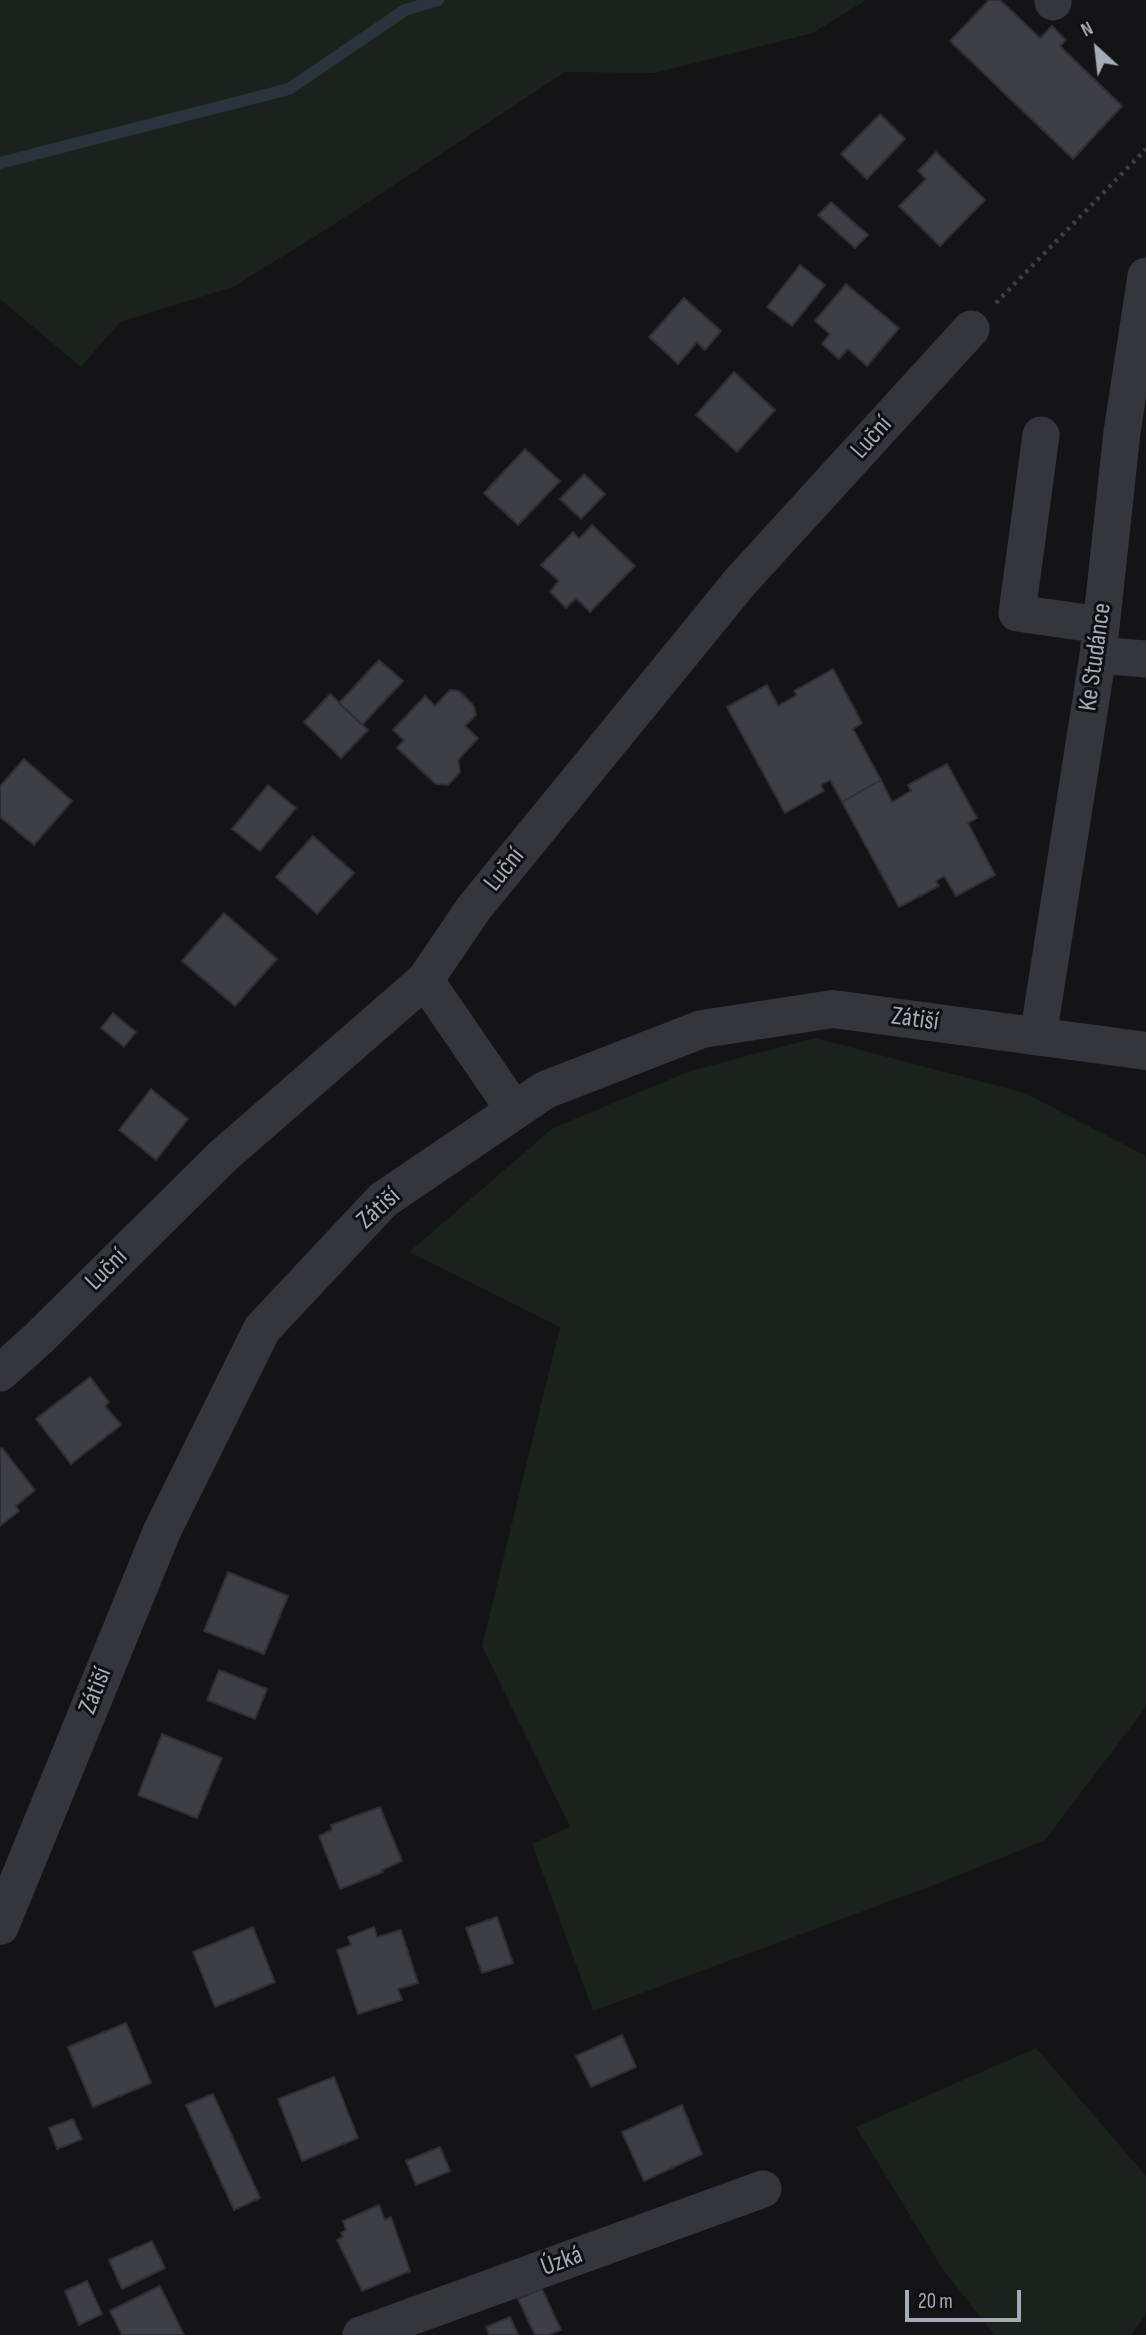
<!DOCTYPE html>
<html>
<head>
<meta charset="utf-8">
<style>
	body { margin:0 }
	#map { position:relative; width:1146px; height:2335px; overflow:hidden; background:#141417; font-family:"Sofia Sans Condensed",sans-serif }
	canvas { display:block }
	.north { position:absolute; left:1062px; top:14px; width:70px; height:70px; -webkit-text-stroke:5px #0f0f12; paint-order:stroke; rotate:333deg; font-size:19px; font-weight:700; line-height:28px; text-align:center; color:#a5abb8 }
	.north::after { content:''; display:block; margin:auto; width:24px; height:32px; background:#a5abb8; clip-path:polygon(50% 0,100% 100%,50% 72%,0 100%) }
	.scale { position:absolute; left:905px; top:2290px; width:116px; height:32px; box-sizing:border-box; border:4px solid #a5abb8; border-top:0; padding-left:9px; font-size:21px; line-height:24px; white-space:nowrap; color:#a5abb8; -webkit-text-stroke:5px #0f0f12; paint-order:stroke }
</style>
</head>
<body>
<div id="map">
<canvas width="1146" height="2335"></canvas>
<div class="north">N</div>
<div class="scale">20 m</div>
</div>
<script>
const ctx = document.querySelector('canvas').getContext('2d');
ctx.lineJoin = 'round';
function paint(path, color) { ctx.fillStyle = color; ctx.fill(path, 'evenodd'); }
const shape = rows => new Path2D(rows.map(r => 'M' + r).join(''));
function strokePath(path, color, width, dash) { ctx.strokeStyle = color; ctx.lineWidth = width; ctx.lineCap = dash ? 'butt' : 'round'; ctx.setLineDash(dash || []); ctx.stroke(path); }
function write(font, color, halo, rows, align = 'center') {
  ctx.font = font + ' "Sofia Sans Condensed",sans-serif'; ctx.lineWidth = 6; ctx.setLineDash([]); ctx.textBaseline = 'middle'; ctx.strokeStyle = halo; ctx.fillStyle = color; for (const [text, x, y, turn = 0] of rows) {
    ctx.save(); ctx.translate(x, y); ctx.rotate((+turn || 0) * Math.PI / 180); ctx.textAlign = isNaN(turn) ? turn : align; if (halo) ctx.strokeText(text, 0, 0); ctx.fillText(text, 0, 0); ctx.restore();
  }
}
const green = shape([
	[0,0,866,0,813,33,655,73,565,72,330,227,233,287,120,322,81,367,0,299],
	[815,1038,1025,1093,1146,1156,1146,1707,1045,1840,942,1882,593,2011,532,1844,570,1827,482,1646,560,1327,409,1252,553,1128,690,1071],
	[1036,2048,1146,2176,1146,2315,1131,2335,994,2335,942,2268,856,2127]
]);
const stream = shape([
	[0,163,289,89,405,10,438,0]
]);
const building = shape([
	[989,0,1000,0,1040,38,1052,26,1066,40,1060,46,1122,106,1073,159,950,41,989,0],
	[880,114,905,139,867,179,841,154,880,114],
	[936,152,985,200,940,246,899,206,926,179,918,171,936,152],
	[831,202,868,235,855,248,818,215,831,202],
	[800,265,825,285,792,326,767,307,800,265],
	[846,284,899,328,867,366,848,349,839,359,822,344,830,334,815,321,846,284],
	[684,298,721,331,705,350,697,342,678,364,649,337,684,298],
	[734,372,775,410,737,452,696,415,734,372],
	[525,449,560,481,518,525,484,493,525,449],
	[584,474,605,494,581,519,560,499,584,474],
	[592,525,635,566,590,612,576,598,566,608,550,592,559,581,541,565,573,532,579,539,592,525],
	[379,660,403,681,362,725,339,703,379,660],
	[833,669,862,723,853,729,881,780,842,802,830,780,821,785,824,791,785,813,727,707,767,685,778,706,797,695,794,691,833,669],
	[450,690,459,691,474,706,476,715,465,726,478,738,458,760,460,772,448,785,436,784,397,748,404,740,393,730,425,696,435,706,450,690],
	[330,694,368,730,341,758,304,722,330,694],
	[24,759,72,801,34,845,0,817,0,786,24,759],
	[947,764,977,818,968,823,995,875,956,896,944,876,936,881,939,886,899,907,842,802,881,780,892,802,911,791,908,785,947,764],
	[268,785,296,808,260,851,232,829,268,785],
	[313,836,354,873,317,914,276,877,313,836],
	[224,913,277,959,235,1006,182,961,224,913],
	[113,1013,136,1032,124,1047,101,1028,113,1013],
	[151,1089,188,1119,156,1160,119,1130,151,1089],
	[90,1377,109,1402,105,1406,121,1425,71,1464,36,1419,90,1377],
	[2,1448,35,1490,16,1506,19,1511,0,1526,0,1449,2,1448],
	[228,1572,288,1596,264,1654,204,1631,228,1572],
	[219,1670,267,1689,255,1719,207,1700,219,1670],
	[162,1734,222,1758,197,1818,138,1795,162,1734],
	[380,1807,402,1861,382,1870,383,1872,340,1889,319,1836,332,1830,331,1825,380,1807],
	[497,1917,513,1963,482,1973,466,1928,497,1917],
	[253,1927,275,1982,215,2007,193,1952,253,1927],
	[374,1927,377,1937,401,1930,418,1983,398,1989,402,2000,358,2014,337,1950,351,1945,348,1937,374,1927],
	[126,2023,151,2083,93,2107,68,2047,126,2023],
	[622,2035,636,2067,591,2087,576,2056,622,2035],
	[334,2077,358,2138,302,2161,278,2099,334,2077],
	[213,2094,260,2198,234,2210,186,2105,213,2094],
	[682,2105,702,2154,644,2181,622,2132,682,2105],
	[73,2119,82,2139,57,2149,49,2128,73,2119],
	[440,2147,450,2171,416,2185,406,2161,440,2147],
	[379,2205,385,2220,391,2217,410,2271,362,2291,337,2240,343,2237,341,2233,346,2230,343,2221,379,2205],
	[152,2241,165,2268,122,2289,109,2260,152,2241],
	[87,2281,102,2314,79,2325,65,2291,87,2281],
	[160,2286,184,2335,122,2335,110,2311,160,2286],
	[542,2289,561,2330,548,2335,535,2335,518,2299,542,2289],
	[510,2317,518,2335,489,2335,486,2327,510,2317]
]);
const path = shape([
	[996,303,1146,149]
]);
const minor = shape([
	[1053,0,1053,2],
	[1041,435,1017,613,1101,625],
	[1098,655,1146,659],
	[425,980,515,1111],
	[1038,1037,1098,655,1122,432,1146,276],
	[0,1373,38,1339,223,1156,425,980,474,908,740,582,971,329],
	[361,2335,763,2189]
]);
const tertiary = shape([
	[0,1926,162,1531,262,1329,383,1200,545,1090,702,1029,833,1009,1146,1051]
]);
const streetNames = [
	["Luční",872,438,-48],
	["Ke Studánce",1096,657,-82],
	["Luční",505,870,-51],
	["Zátiší",915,1020,8],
	["Zátiší",379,1209,-42],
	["Luční",107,1270,-45],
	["Zátiší",96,1691,-68],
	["Úzká",562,2262,-20]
];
paint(green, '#1a221b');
strokePath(stream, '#29343c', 12);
paint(building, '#3e3f44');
strokePath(building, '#2e2e33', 2);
strokePath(path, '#3b3d43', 4.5, [3.5, 5]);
strokePath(minor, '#35363c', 37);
strokePath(tertiary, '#35363c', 38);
write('26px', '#a5abb8', '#0f0f12', streetNames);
</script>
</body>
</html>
